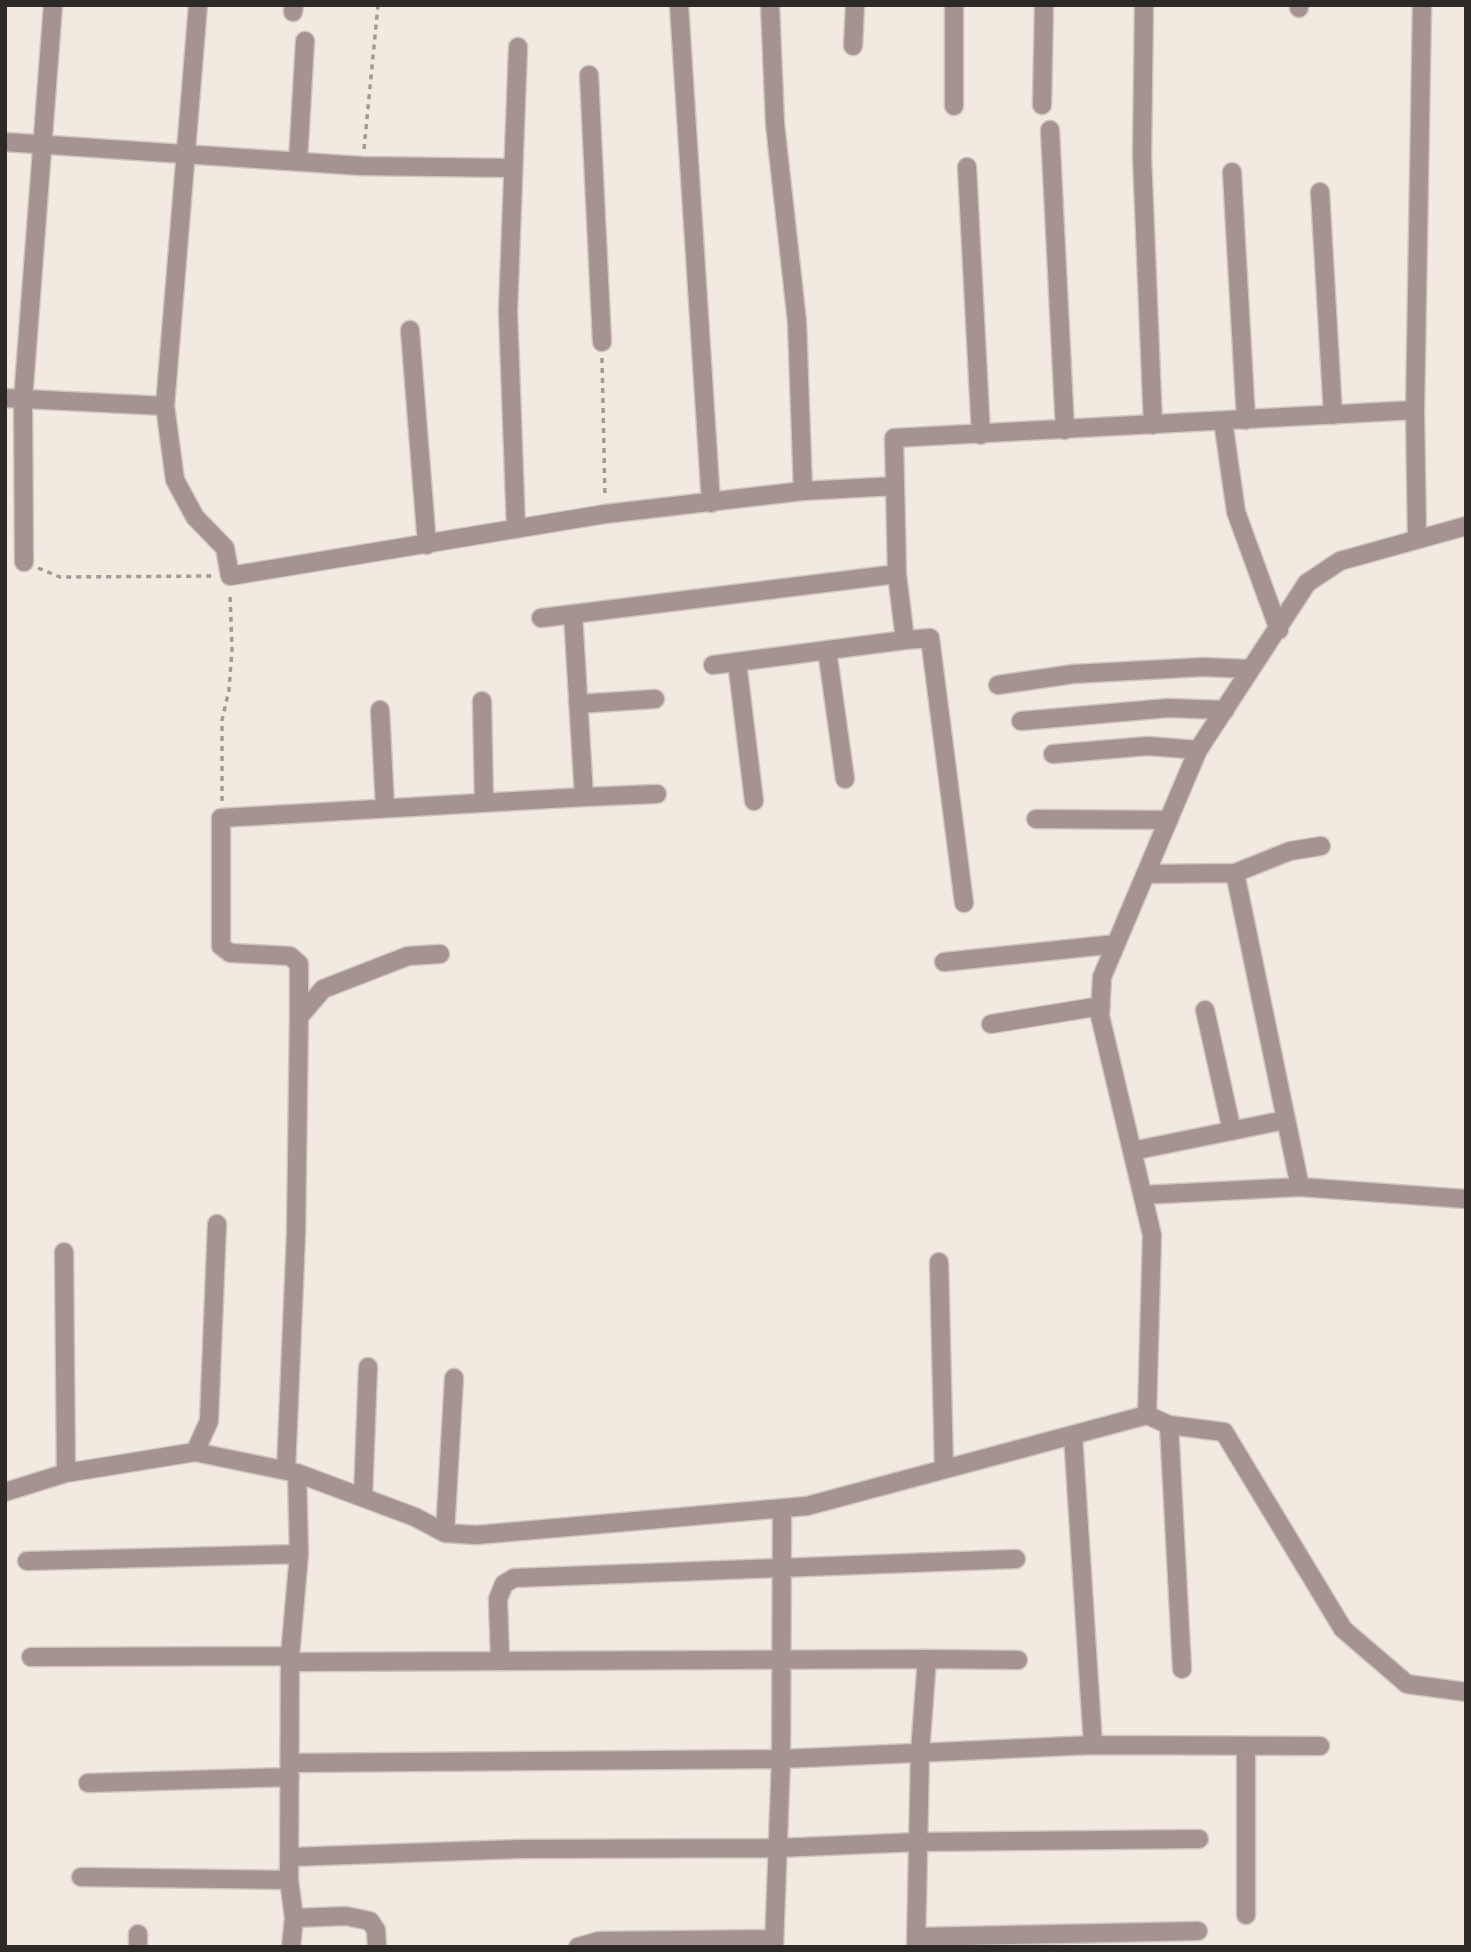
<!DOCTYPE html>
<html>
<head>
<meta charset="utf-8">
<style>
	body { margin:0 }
	#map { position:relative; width:1471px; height:1952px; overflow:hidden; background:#f2eae1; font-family:"Fira Sans Condensed",sans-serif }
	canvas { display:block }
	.frame { position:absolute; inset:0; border:7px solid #2c2926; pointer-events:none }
</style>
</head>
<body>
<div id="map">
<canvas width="1471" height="1952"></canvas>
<div class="frame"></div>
</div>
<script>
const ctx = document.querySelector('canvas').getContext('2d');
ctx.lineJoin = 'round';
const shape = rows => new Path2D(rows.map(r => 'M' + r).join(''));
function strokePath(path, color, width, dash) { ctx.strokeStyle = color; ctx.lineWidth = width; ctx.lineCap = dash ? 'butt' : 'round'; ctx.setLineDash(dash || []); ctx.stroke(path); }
const path = shape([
	[364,149,378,5],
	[602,358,605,498],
	[38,568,60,577,214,576],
	[222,801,222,720,229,690,232,649,230,593]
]);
const minor = shape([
	[198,5,165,406,175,480,195,517,225,548,230,576,605,514,803,491,797,322,775,124,770,5],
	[679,5,711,503],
	[1144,5,1142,156,1153,425],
	[1299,8,1299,5],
	[293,12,294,5],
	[853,46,855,5],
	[589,75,602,342],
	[1042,105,1044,5],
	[954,106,954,5],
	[1050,130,1065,430],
	[5,142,362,166,511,168],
	[298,161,305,41],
	[967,167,981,435],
	[1232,172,1246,420],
	[1320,192,1333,415],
	[410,330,427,545],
	[5,398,165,406],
	[1223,421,1236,512,1279,630],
	[803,491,895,486],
	[516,529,508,311,518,47],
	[1417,538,1415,410,1422,5],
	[24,562,23,400,53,5],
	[541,618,897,574,894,438,1415,410],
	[905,640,930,638,964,903],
	[827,650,845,779],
	[737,662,754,801],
	[713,665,905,640,897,574],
	[998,685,1073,674,1203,667,1249,669],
	[482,701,484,802],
	[578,704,655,699],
	[380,710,385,807],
	[1021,721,1168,708,1225,710],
	[1053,754,1148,746,1198,750],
	[584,797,657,794],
	[1036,819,1169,820],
	[1235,873,1290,851,1321,846],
	[1146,874,1235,873,1300,1187],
	[944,962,1116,944],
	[1205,1010,1232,1131],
	[299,1017,299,964,290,956,230,953,221,946,221,818,584,797,573,614],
	[991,1024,1101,1006],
	[1132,1151,1285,1120],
	[1143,1195,1300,1187,1466,1199],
	[64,1252,66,1473],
	[939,1262,944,1469],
	[1147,1415,1169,1425,1224,1432,1343,1629,1407,1684,1466,1692],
	[1169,1425,1182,1669],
	[1073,1435,1093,1745],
	[195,1452,209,1421,217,1224],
	[286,1470,296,1234,299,1017,323,989,408,956,440,954],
	[5,1492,66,1473,195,1452,297,1473,415,1517,445,1533,476,1535,807,1506,1147,1415,1152,1235,1100,1016,1102,977,1198,750,1307,583,1340,561,1466,526],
	[363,1497,368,1367],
	[445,1533,454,1378],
	[27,1561,299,1554],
	[31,1657,290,1656],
	[927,1659,1018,1660],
	[500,1660,498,1599,504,1584,514,1578,1016,1559],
	[290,1662,927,1659,920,1752,916,1947],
	[290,1763,781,1759,1093,1745,1320,1746],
	[88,1783,290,1777],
	[290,1857,520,1849,777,1848,919,1842,1199,1839],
	[81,1877,289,1880],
	[1246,1915,1246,1746],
	[294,1918,346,1916,370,1921,376,1930,377,1947],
	[916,1937,1198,1931],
	[138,1947,138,1934],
	[291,1947,294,1918,289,1880,290,1656,299,1554,297,1473],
	[578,1947,599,1941,774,1939],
	[774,1947,781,1759,782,1509]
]);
strokePath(minor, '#cec7bf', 21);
strokePath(path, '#a19b95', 3.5, [5, 5]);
strokePath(minor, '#a79292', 18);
</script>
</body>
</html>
